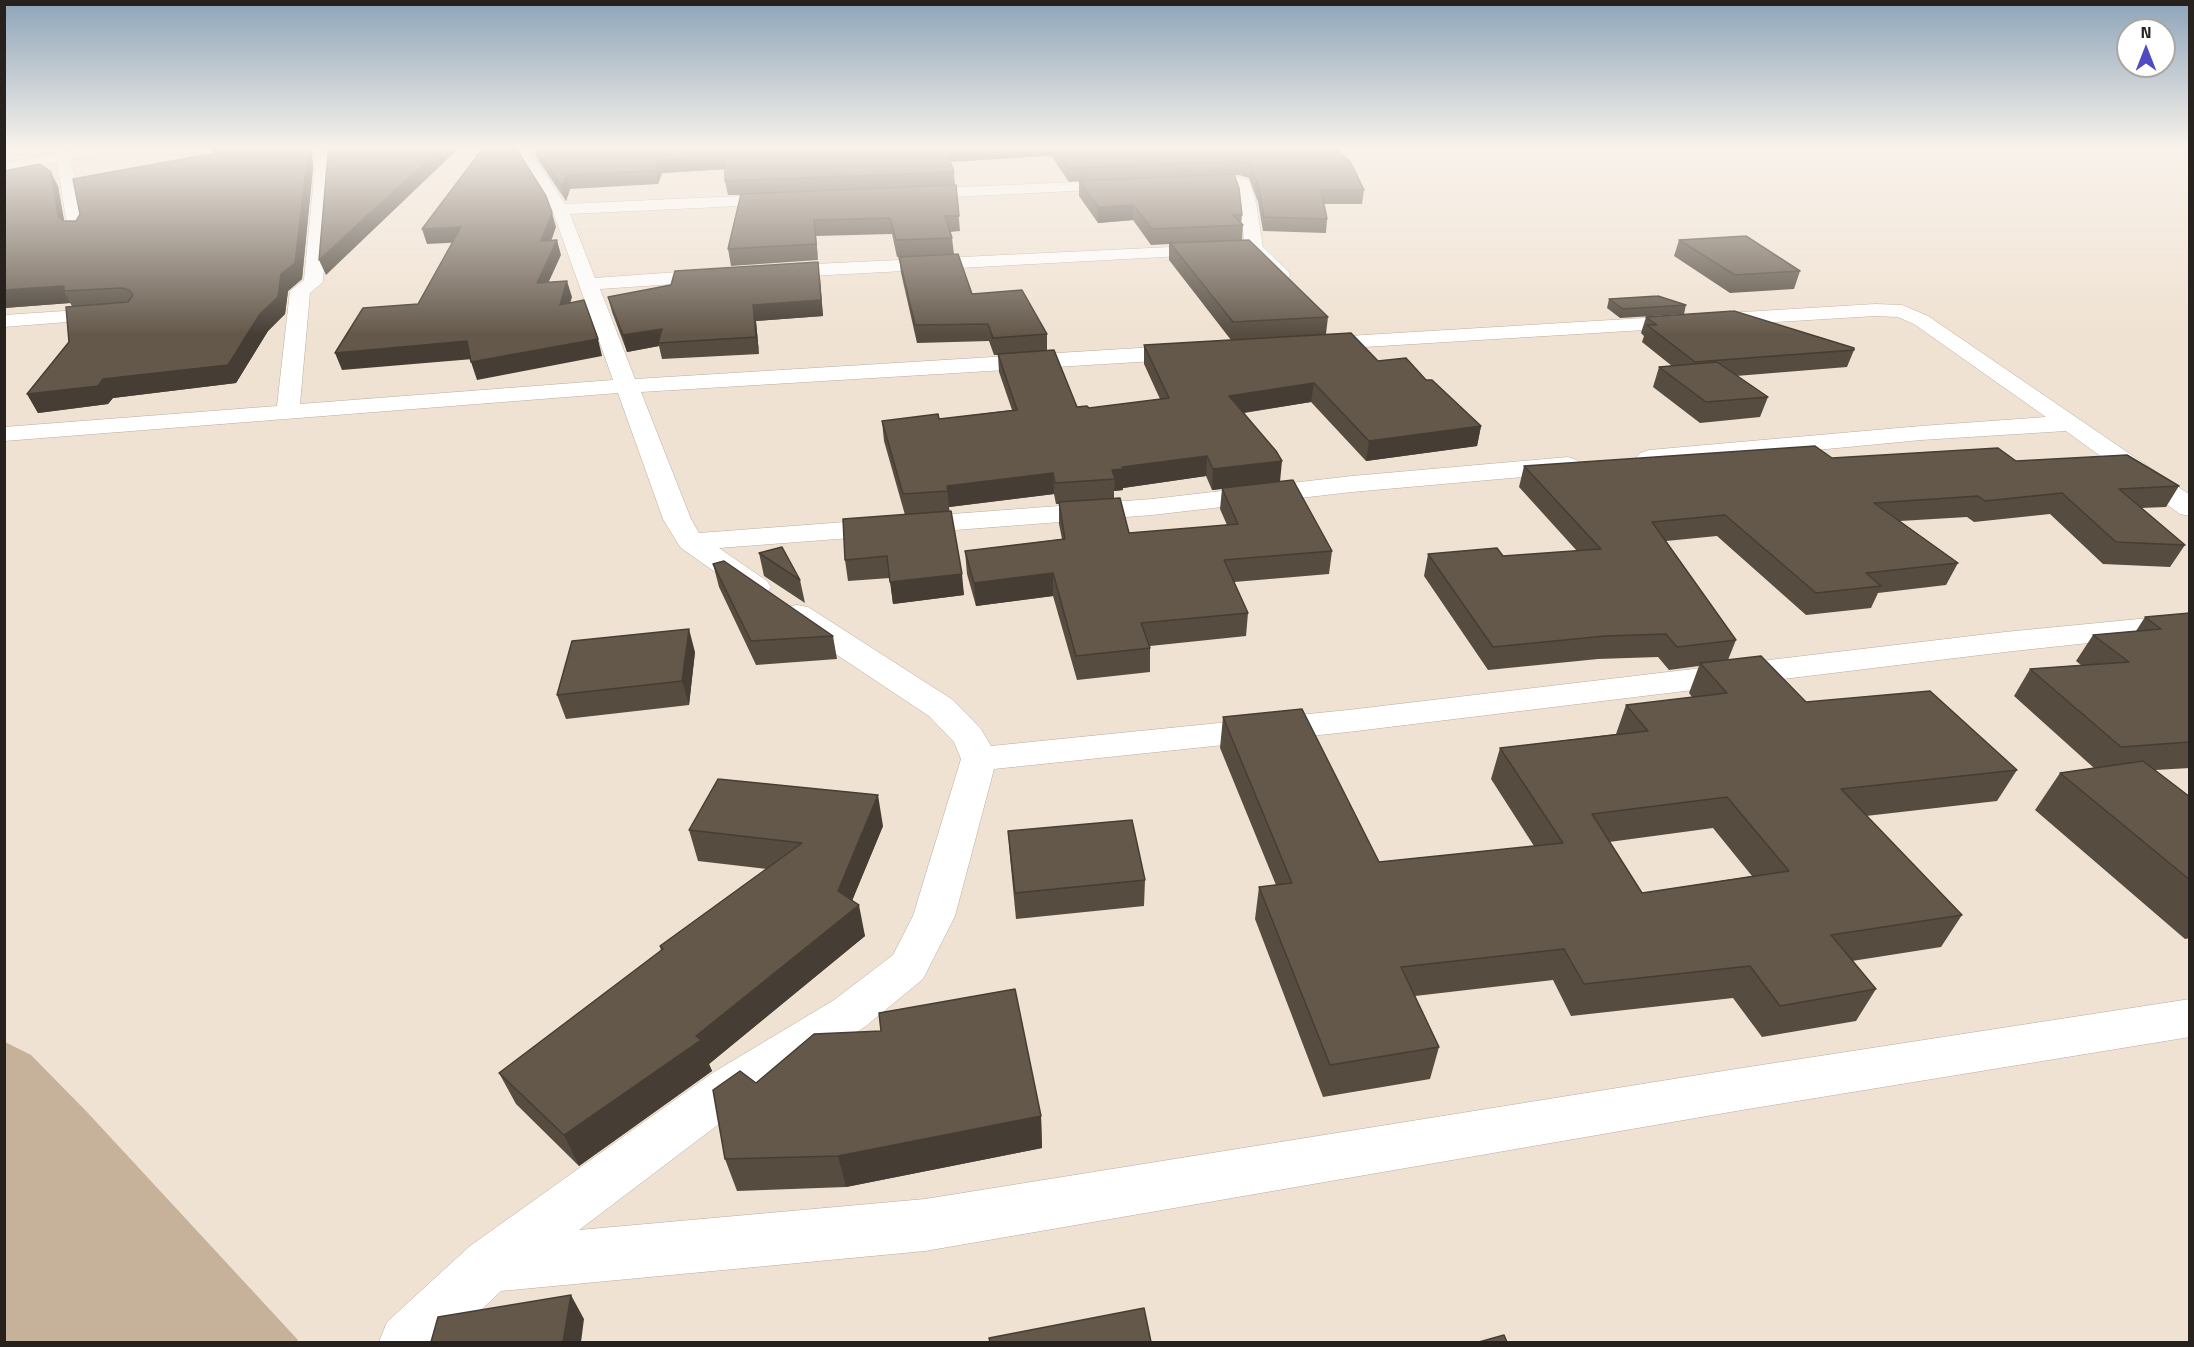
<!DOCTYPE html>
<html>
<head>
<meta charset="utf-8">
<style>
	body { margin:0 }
	#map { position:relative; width:2194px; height:1347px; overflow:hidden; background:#f0e2d2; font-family:"Titillium Web",sans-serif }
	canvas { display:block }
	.frame { position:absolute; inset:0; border:6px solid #27221d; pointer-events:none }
	.north { position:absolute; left:2116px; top:18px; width:60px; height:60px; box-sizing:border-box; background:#fff; border:2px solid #a9a7a5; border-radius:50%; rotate:0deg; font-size:16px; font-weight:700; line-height:24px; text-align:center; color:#27221d }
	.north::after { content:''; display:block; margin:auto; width:21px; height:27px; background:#504bc2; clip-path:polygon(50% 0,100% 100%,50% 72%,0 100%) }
</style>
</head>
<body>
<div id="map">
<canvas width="2194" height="1347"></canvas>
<div class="frame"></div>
<div class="north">N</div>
</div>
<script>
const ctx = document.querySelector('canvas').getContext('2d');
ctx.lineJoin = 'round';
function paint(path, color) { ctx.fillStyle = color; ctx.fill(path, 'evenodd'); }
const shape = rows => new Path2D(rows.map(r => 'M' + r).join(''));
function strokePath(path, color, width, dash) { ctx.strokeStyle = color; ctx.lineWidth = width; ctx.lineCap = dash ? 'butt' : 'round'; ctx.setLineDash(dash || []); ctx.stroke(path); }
const green = shape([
	[5,1042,31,1055,87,1112,298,1340,296,1342,5,1342]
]);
const minor = shape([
	[313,147,327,147,331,167,323,282,310,293,300,404,613,380,552,209,513,147,527,147,565,204,783,194,791,199,783,204,570,214,595,278,719,269,726,271,728,275,726,279,719,281,600,289,635,379,1188,345,1196,347,1199,352,1196,357,1188,359,641,392,691,519,699,533,1152,499,1352,476,1568,457,1577,460,1581,465,1577,470,1568,473,1352,492,1152,515,719,548,767,581,771,587,767,593,756,596,745,593,681,548,677,542,663,519,618,393,4,441,4,427,277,406,290,291,304,280,315,167,313,147],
	[63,153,70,157,86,230,83,234,77,235,71,234,68,230,56,157,63,153],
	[1235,176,1248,180,1250,183,1256,203,1263,247,1288,271,1290,275,1288,279,1274,279,1245,248,1240,203,1235,186,1191,187,1183,182,1191,177,1235,176],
	[1125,180,1133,185,1131,188,913,199,905,194,913,189,1125,180],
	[1213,245,1219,246,1222,250,1219,254,773,278,766,276,764,272,766,268,773,266,1213,245],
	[1875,304,1902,305,1928,316,2190,495,2190,516,2180,514,2066,431,1921,440,1649,466,1640,463,1636,458,1640,453,1649,450,1921,426,2046,417,1914,324,1898,317,1875,316,1315,350,1307,349,1304,344,1307,339,1315,338,1875,304],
	[110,308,117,310,120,314,117,318,4,327,4,315,110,308],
	[797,605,808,607,953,700,981,729,991,746,1348,710,2005,632,2190,614,2190,632,2005,652,1348,732,994,769,955,916,923,979,866,1026,748,1102,579,1230,925,1199,1742,1068,2190,999,2190,1037,1742,1110,925,1251,501,1291,447,1342,379,1342,387,1322,470,1246,714,1072,834,1000,893,955,913,916,961,759,954,742,929,716,786,621,782,614,786,607,797,605]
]);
const secondary = shape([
	[93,147,122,147,115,151,4,172,4,163,93,147]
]);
const wall = shape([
	[210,147,312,147,311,147,313,167,302,279,288,291,285,314,268,331,236,383,113,398,108,404,38,413,27,394,69,342,72,306,70,303,4,308,58,186,64,221,76,221,214,153],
	[534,147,1333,147,1364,190,1362,204,1324,204,1327,219,1326,233,1263,231,1258,202,1249,178,1239,175,1235,175,1242,215,1241,223,1243,225,1242,240,1328,317,1326,334,1378,361,1426,380,1481,426,1477,446,1366,461,1311,402,1244,413,1280,481,1332,551,1329,574,1234,582,1248,613,1246,636,1150,646,1150,672,1077,680,1053,596,976,606,967,574,965,551,1062,539,1059,524,1059,504,1056,504,1054,494,949,507,964,595,893,604,890,578,848,581,845,560,905,515,884,441,882,421,939,419,1012,410,999,372,998,355,994,355,989,341,917,343,901,273,899,257,1047,334,1047,351,1077,407,1089,408,1160,399,1144,364,1144,345,1231,340,1169,260,1169,244,1151,245,1133,220,1098,223,1079,196,1079,181,1069,182,1052,157,1044,156,950,162,954,172,955,185,956,185,960,231,950,232,952,238,954,254,897,257,892,234,816,236,818,260,731,266,728,249,741,195,728,195,725,181,725,169,662,173,658,184,570,189,566,201,537,158],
	[1206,476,1212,490,1222,489,1220,509,1227,525,1129,533,1114,498,1114,491,1123,490,1123,488],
	[1679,240,1800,271,1794,289,1730,293,1674,256],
	[820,277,823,316,756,321,759,354,662,359,659,346,627,352,612,312,608,297],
	[1609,299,1686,305,1684,314,1620,318,1607,308],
	[1646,317,1854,350,1847,367,1736,376,1768,397,1760,417,1700,423,1653,387,1659,367,1672,366,1642,342,1644,336,1641,333],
	[1832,458,2016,461,2179,486,2166,507,2141,508,2185,545,2170,567,2103,564,2050,514,1974,522,1967,517,1900,521,1958,563,1946,585,1878,593,1871,608,1806,615,1717,536,1666,541,1736,640,1728,660,1806,702,2017,770,1997,801,1866,816,1962,915,1941,947,1852,961,1876,989,1856,1021,1762,1037,1733,998,1571,1016,1553,980,1415,996,1439,1047,1430,1079,1323,1097,1255,919,1259,887,1276,885,1220,748,1223,717,1379,862,1534,846,1491,779,1500,748,1616,734,1626,705,1692,697,1689,693,1699,666,1669,670,1658,657,1598,659,1488,670,1424,576,1428,554,1503,556,1577,551,1519,487,1524,466],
	[1713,828,1752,876,1642,893,1609,842],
	[759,553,800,580,805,603,764,576],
	[713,564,833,636,837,659,756,665,719,587],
	[2190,613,2190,768,2155,770,2190,797,2190,938,2185,939,2035,810,2060,773,2094,768,2014,696,2030,669,2081,665,2076,661,2093,635,2136,631,2145,617],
	[695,652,689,705,566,719,557,695],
	[883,826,852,901,865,936,709,1064,712,1071,579,1166,516,1104,499,1073,661,951,660,946,767,869,698,861,689,830],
	[1008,831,1145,880,1144,906,1016,919,1010,857],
	[881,1031,1041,1116,1042,1148,846,1187,737,1191,725,1159,756,1083]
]);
const shadedWall = shape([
	[307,147,312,147,311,147,313,167,302,279,288,291,285,314,268,331,236,383,113,398,108,404,38,413,27,394,103,379,281,274],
	[442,147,460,147,326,275,319,260],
	[981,147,1044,147,1044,156,946,162,945,149],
	[725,156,727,169,662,173,658,184,655,171,659,160],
	[51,172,58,186,66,231,58,216],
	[567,175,570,189,566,201,562,187],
	[1133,205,1133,220,1098,223,1098,207],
	[552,213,556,227,546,256,541,241],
	[814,220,816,236,818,260,816,244],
	[461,227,466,242,427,244,422,229],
	[557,240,561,255,541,299,537,283],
	[818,262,823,316,756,321,759,354,756,337,753,305],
	[567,281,572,297,565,321,560,305],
	[64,286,64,291,70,303,4,308,4,290],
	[662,329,658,343,659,346,627,352,623,335],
	[598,339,602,356,477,380,471,362],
	[467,341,473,359,342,370,335,353],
	[1314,383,1311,402,1228,415,1229,396],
	[1481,426,1477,446,1366,461,1369,441],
	[1207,456,1206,476,1123,488,1123,490,1114,491,1115,479,1112,470,1122,467],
	[1282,461,1280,482,1212,490,1213,469],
	[1053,473,1054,494,949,507,947,486],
	[1053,573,1053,596,976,606,974,583],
	[962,574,964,595,893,604,890,582],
	[689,629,695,652,689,705,682,681],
	[878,795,883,826,846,915,859,905,865,936,709,1064,712,1071,579,1166,564,1135,696,1036,838,891],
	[1041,1116,1042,1148,846,1187,838,1156],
	[571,1295,584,1319,581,1342,563,1342]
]);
const building = shape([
	[216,147,307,147,308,153,295,263,281,274,278,297,260,314,228,365,103,379,98,386,27,394,69,342,66,307,128,302,133,295,129,290,122,288,64,291,64,286,4,290,4,171,40,164,51,172,58,216,63,221,76,221,80,214,73,179,221,152,216,147],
	[327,147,442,147,319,260,328,154,327,147],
	[484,147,515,147,546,196,552,213,541,241,557,240,537,283,567,281,560,305,584,300,598,339,471,362,467,341,335,353,363,308,418,304,461,227,422,229,484,147],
	[535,147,981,147,945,149,954,172,725,181,725,156,659,160,655,171,567,175,562,187,535,147],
	[1054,147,1333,147,1350,161,1364,190,1321,190,1327,219,1264,217,1259,188,1250,164,1240,161,1069,168,1054,147],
	[1234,174,1239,188,1242,215,1233,215,1243,225,1152,229,1133,205,1098,207,1079,181,1234,174],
	[956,185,959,216,945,216,952,238,896,240,890,218,814,220,816,244,728,249,741,194,956,185],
	[1746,236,1800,271,1735,275,1679,240,1746,236],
	[1249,240,1328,317,1233,322,1170,243,1249,240],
	[958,254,972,294,1022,290,1047,334,993,338,988,324,915,325,899,257,958,254],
	[818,262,821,300,753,305,756,337,658,343,662,329,623,335,608,297,671,285,675,271,818,262],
	[1658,296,1686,305,1623,309,1609,299,1658,296],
	[1734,311,1854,348,1854,350,1695,362,1647,325,1657,325,1646,317,1734,311],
	[1351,333,1378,361,1406,358,1426,380,1432,380,1481,426,1369,441,1314,383,1229,396,1276,451,1282,461,1213,469,1207,456,1122,467,1123,469,1112,470,1115,479,1055,483,1053,473,947,486,948,491,903,494,882,421,938,414,939,419,1017,410,998,354,1054,350,1077,407,1087,406,1089,408,1169,398,1144,345,1351,333],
	[1717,362,1768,397,1706,402,1659,367,1717,362],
	[1815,446,1832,458,1998,448,2016,461,2127,455,2179,486,2119,489,2185,545,2116,542,2062,493,1985,501,1978,496,1874,503,1958,563,1866,573,1881,586,1816,593,1725,515,1652,522,1736,640,1677,647,1666,634,1605,636,1493,647,1428,554,1497,548,1503,556,1601,549,1524,466,1815,446],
	[1293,480,1332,551,1224,560,1248,613,1141,623,1150,648,1076,656,1053,573,974,583,965,551,1065,539,1059,502,1120,498,1129,533,1238,524,1222,488,1293,480],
	[951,511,962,574,890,582,887,556,845,560,843,519,951,511],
	[782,547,800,580,759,553,782,547],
	[724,561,833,636,751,641,713,564,724,561],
	[2190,613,2190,742,2121,747,2030,669,2129,662,2093,635,2161,629,2145,617,2190,613],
	[689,629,682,681,557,695,572,641,689,629],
	[1761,656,1806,702,1930,691,2017,770,1841,789,1962,915,1831,935,1876,989,1780,1006,1750,966,1584,984,1564,949,1401,967,1439,1047,1330,1065,1259,887,1292,883,1223,717,1302,709,1379,862,1563,843,1500,748,1648,731,1626,705,1727,693,1700,663,1761,656],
	[1727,797,1789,871,1642,893,1592,814,1727,797],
	[2143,761,2190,797,2190,880,2060,773,2143,761],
	[718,779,878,795,838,891,859,905,696,1036,701,1040,564,1135,499,1073,663,949,660,946,802,843,689,830,718,779],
	[1132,820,1145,880,1015,893,1008,831,1132,820],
	[1015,989,1041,1116,838,1156,725,1159,713,1090,740,1071,756,1083,814,1034,881,1031,879,1013,1015,989],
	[571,1295,563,1342,431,1342,438,1317,571,1295],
	[1144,1308,1151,1342,990,1342,989,1338,1144,1308],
	[1504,1335,1507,1342,1479,1342,1504,1335]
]);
paint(green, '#c6b19b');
strokePath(minor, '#baac9e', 1);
strokePath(secondary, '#baac9e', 1);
paint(minor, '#fff');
paint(secondary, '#fff');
paint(wall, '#564c40');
paint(shadedWall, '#463e34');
paint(building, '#64584b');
strokePath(building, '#463e34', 1.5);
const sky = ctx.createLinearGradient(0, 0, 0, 335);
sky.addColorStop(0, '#8da4b9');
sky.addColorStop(0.44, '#f8f2eb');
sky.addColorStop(1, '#f8f2eb00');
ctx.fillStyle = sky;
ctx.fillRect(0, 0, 2194, 335);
</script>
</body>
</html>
